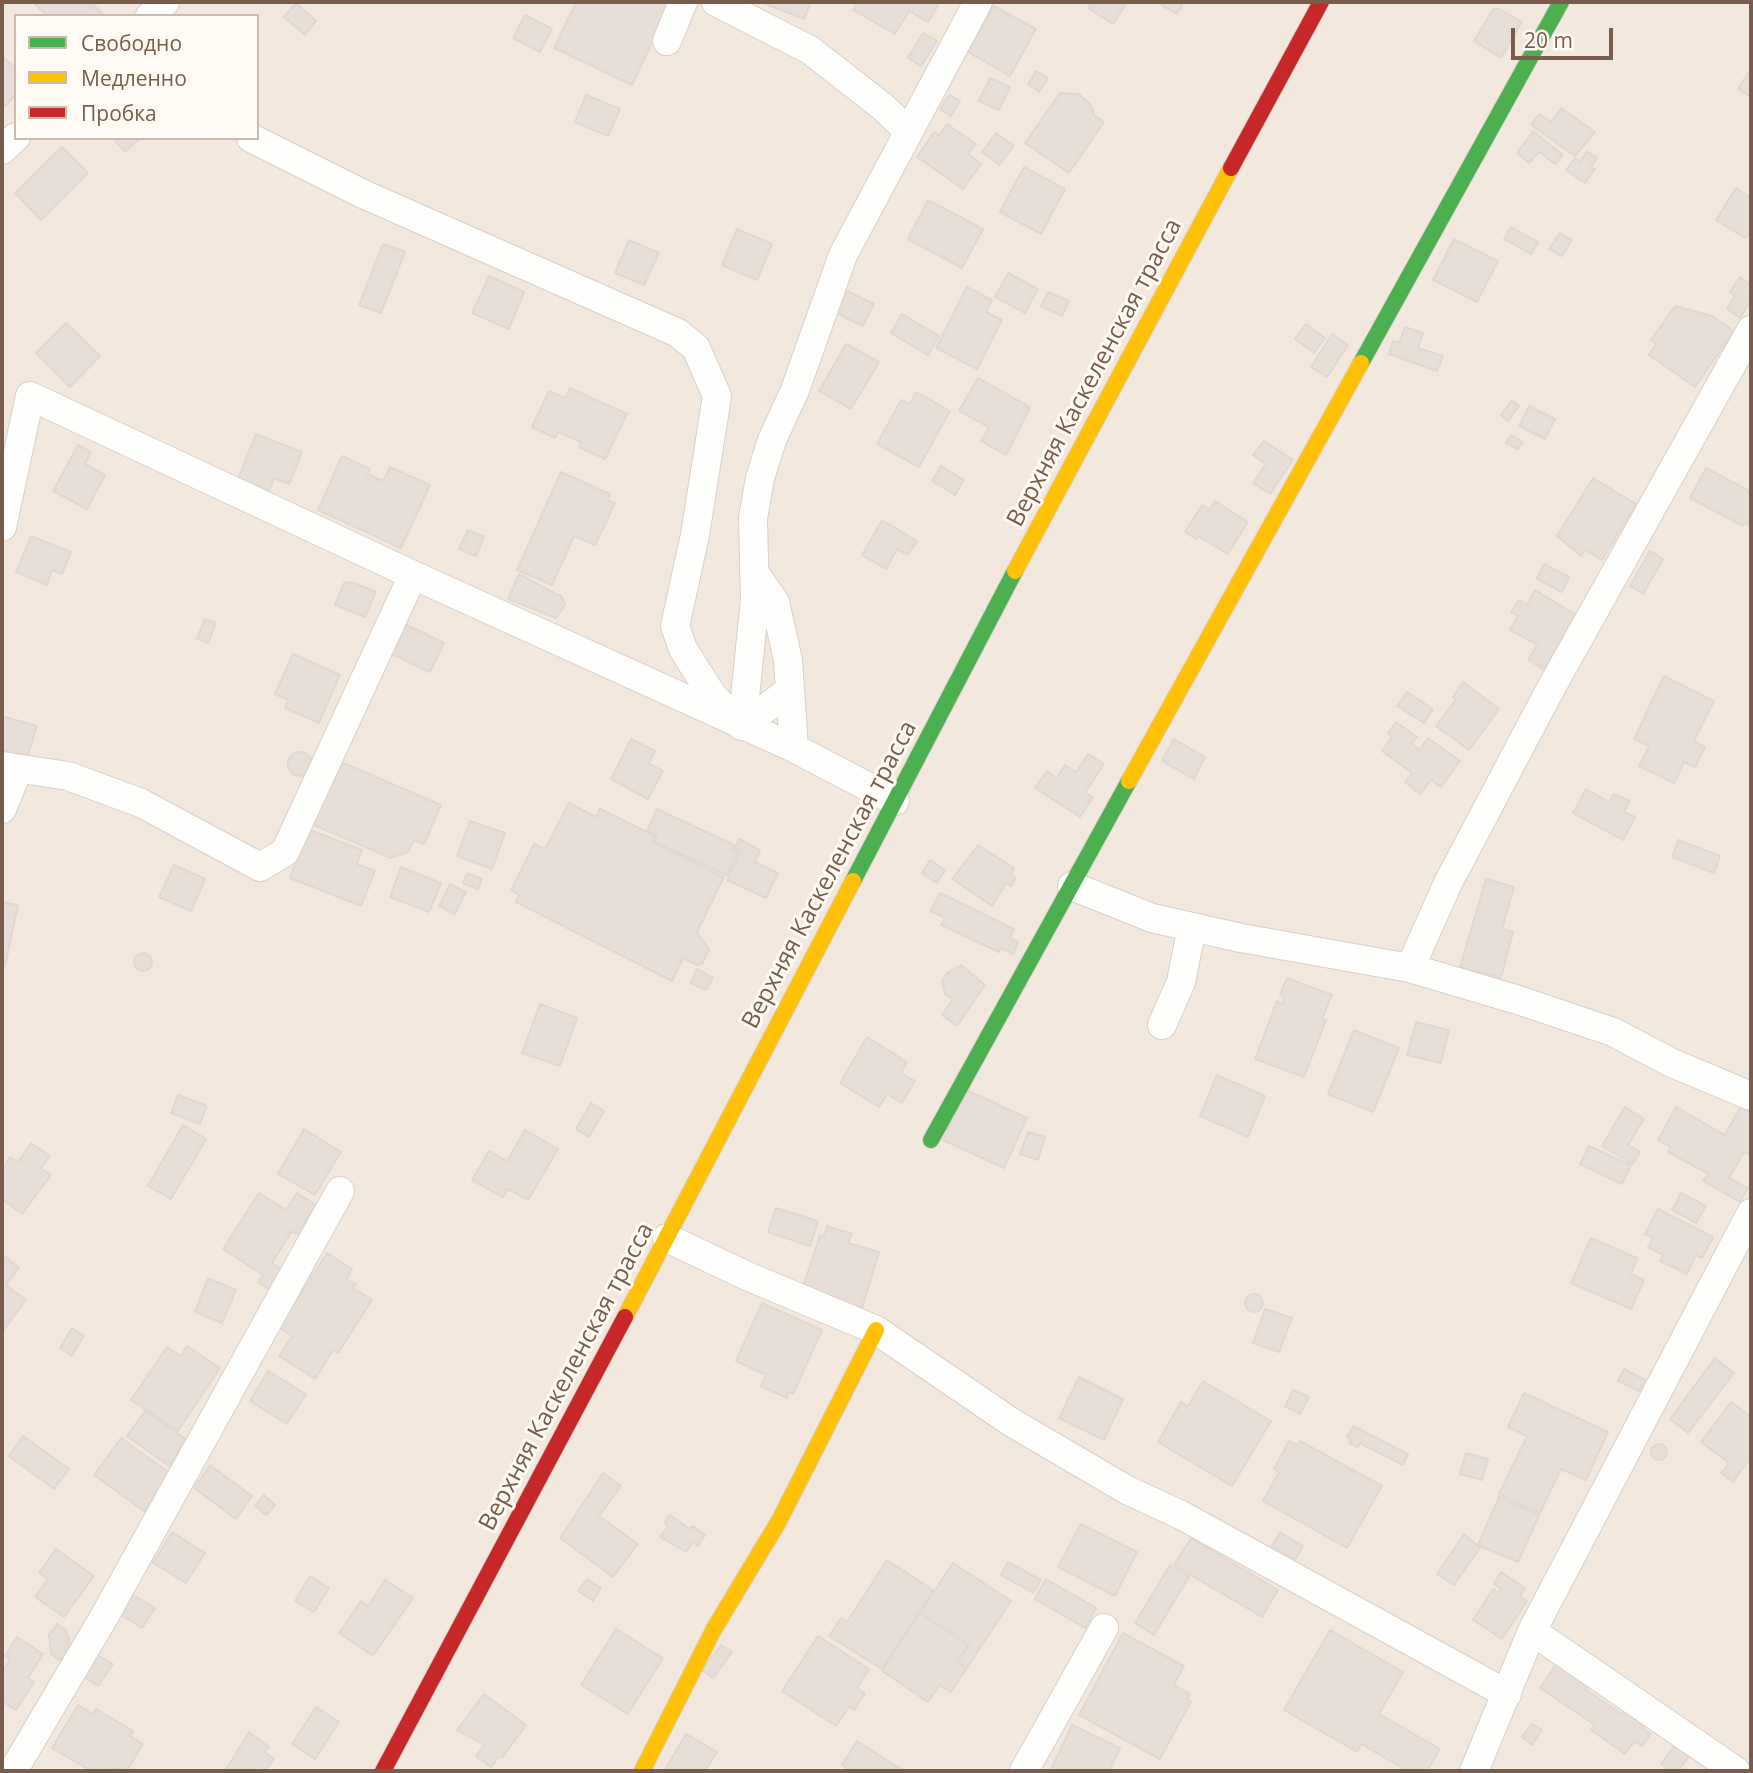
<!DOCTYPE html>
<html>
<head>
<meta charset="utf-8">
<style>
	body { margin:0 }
	#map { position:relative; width:1753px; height:1773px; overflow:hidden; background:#f9f5f0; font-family:"Open Sans",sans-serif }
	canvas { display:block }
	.frame { position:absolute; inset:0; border:4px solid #7a5c4d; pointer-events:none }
	.legend { position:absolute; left:14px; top:14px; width:245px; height:126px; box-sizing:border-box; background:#fffaf3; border:2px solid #cabbb1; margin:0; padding:9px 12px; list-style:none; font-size:21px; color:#7a5c4d }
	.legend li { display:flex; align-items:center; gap:14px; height:35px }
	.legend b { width:35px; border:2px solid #cabbb1 }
	.scale { position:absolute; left:1511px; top:28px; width:102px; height:32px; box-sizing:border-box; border:4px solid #7a5c4d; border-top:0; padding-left:9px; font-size:21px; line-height:24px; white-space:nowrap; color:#7a5c4d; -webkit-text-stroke:5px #fffaf3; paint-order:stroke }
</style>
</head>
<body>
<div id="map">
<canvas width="1753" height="1773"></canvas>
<div class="frame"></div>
<ul class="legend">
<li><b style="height:9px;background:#4caf50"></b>Свободно</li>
<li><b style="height:9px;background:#ffc107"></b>Медленно</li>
<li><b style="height:9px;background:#c62828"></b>Пробка</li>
</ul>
<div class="scale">20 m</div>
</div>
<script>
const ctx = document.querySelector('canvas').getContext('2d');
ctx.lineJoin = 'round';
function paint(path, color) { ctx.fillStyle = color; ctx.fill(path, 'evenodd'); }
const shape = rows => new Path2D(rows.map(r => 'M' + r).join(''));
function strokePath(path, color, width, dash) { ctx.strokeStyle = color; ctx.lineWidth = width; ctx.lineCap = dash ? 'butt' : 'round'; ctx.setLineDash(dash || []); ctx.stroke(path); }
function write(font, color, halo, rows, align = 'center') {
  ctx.font = font + ' "Open Sans",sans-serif'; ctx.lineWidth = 6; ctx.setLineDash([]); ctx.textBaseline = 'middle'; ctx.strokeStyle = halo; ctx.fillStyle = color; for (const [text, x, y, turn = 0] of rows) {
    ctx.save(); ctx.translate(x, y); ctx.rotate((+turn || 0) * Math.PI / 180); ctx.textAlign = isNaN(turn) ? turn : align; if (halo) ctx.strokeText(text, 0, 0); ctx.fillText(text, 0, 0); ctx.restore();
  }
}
const residential = shape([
	[2,2,1751,2,1751,1771,2,1771],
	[16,16,257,16,257,138,16,138]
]);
const building = shape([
	[33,2,91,2,104,16,47,16,33,2],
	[576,2,671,2,632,85,554,48,576,2],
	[761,2,811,2,804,19,761,2],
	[858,2,940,2,928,22,909,11,895,34,853,10,858,2],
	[1092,2,1127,2,1113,24,1088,8,1092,2],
	[1156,2,1184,2,1177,14,1156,2],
	[296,3,316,21,305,35,284,17,296,3],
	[994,6,1036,29,1010,76,968,52,994,6],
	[1493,9,1499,9,1522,22,1501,58,1474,41,1493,9],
	[525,15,552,29,540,52,513,38,525,15],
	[923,33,937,41,921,66,908,58,923,33],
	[2,56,16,69,16,95,5,106,2,103,2,56],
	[1036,71,1048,78,1039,92,1028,84,1036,71],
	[1748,73,1751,75,1751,97,1738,89,1748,73],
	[990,78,1010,87,999,110,979,101,990,78],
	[1060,93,1079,94,1091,105,1094,115,1104,122,1069,173,1025,143,1060,93],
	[586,95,620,109,608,136,575,122,586,95],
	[949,95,960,101,951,116,940,109,949,95],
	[1561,108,1595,132,1575,156,1531,125,1539,114,1551,122,1561,108],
	[947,124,976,144,968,154,981,164,963,189,917,157,934,132,939,136,947,124],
	[1533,131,1563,155,1555,164,1539,152,1529,163,1517,153,1533,131],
	[996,133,1014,146,999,165,982,152,996,133],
	[113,138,140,138,125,152,113,138],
	[62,147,88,173,41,220,15,193,62,147],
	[1587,151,1597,158,1591,167,1595,169,1585,183,1566,170,1575,158,1580,162,1587,151],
	[1024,167,1065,189,1041,234,1000,212,1024,167],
	[1736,188,1751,198,1751,233,1745,238,1716,220,1736,188],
	[928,200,983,229,962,268,908,239,928,200],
	[1511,227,1538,242,1531,254,1504,239,1511,227],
	[737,229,772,244,757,280,722,265,737,229],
	[1560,233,1572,240,1562,256,1549,249,1560,233],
	[1454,239,1498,261,1477,302,1433,280,1454,239],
	[629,240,659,253,644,285,615,273,629,240],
	[383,244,405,252,381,313,359,305,383,244],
	[1008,273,1038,289,1025,313,995,297,1008,273],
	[489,276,524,292,509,329,472,313,489,276],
	[1740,277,1751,285,1751,300,1740,318,1727,309,1735,296,1730,292,1740,277],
	[967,287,992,300,986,312,1002,320,977,369,936,348,967,287],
	[843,289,874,304,863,326,832,311,843,289],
	[1048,292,1069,301,1062,316,1041,306,1048,292],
	[1675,306,1712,316,1734,331,1695,387,1649,355,1656,344,1651,340,1675,306],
	[902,314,939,336,928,355,891,333,902,314],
	[66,323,100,356,70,387,36,353,66,323],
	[1306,324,1325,338,1314,353,1295,339,1306,324],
	[1405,327,1423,333,1418,348,1443,356,1437,371,1389,354,1393,341,1399,343,1405,327],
	[1332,334,1348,345,1327,377,1311,367,1332,334],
	[846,344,879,362,851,409,819,391,846,344],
	[978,378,1030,407,1006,455,981,441,989,427,959,411,978,378],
	[570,388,627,414,605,459,579,447,581,442,558,432,555,438,532,427,549,391,565,398,570,388],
	[916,392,950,411,919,467,877,444,901,400,910,404,916,392],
	[1512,400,1519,406,1508,421,1501,415,1512,400],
	[1529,406,1555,419,1545,439,1519,426,1529,406],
	[256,434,302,452,289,484,274,478,269,491,238,479,256,434],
	[1511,435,1523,442,1518,449,1506,443,1511,435],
	[1264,441,1293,460,1270,494,1253,483,1266,464,1253,455,1264,441],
	[78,445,91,452,85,464,105,475,87,509,53,491,78,445],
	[342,456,370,469,367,474,383,481,390,467,430,485,401,548,318,510,342,456],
	[941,466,964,480,955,495,932,481,941,466],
	[1706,468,1751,492,1751,526,1745,523,1743,526,1690,498,1706,468],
	[561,472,610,494,608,500,615,503,595,545,574,536,552,585,517,570,561,472],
	[1593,478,1636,504,1602,560,1585,550,1581,556,1557,536,1593,478],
	[1215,501,1248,522,1228,554,1198,536,1196,539,1185,532,1202,505,1210,510,1215,501],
	[882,520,917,541,908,555,897,549,886,569,862,555,882,520],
	[468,530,484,537,476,556,459,549,468,530],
	[31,536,71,552,62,574,52,570,47,585,16,572,31,536],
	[1650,551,1663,559,1643,594,1630,586,1650,551],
	[1544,564,1569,577,1562,592,1537,579,1544,564],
	[519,574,562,597,565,605,556,618,508,599,519,574],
	[352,582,376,592,365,617,335,605,344,583,352,582],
	[1535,590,1576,615,1545,670,1528,660,1537,645,1510,630,1518,616,1511,612,1519,600,1527,605,1535,590],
	[205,619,216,623,208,643,197,638,205,619],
	[401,622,444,643,430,672,387,652,401,622],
	[293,654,340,675,319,723,285,708,288,700,275,694,293,654],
	[1664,676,1714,701,1694,741,1705,747,1695,767,1684,762,1674,783,1639,766,1649,746,1634,739,1664,676],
	[1463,682,1499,709,1469,750,1436,726,1456,699,1453,697,1463,682],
	[1407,692,1433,709,1424,723,1397,706,1407,692],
	[2,716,37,726,27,758,2,750,2,716],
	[1396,722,1417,737,1412,744,1419,750,1428,738,1460,761,1441,787,1431,780,1420,794,1405,782,1412,773,1382,751,1392,737,1388,733,1396,722],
	[631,739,655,751,649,764,663,771,648,799,611,779,631,739],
	[1174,739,1205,757,1194,779,1162,761,1174,739],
	'288 764a12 12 0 1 1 24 0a12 12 0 1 1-24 0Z',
	[1088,754,1104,764,1085,793,1093,797,1080,817,1035,788,1047,771,1057,778,1065,765,1076,772,1088,754],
	[334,759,441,805,424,844,414,840,408,852,391,858,307,822,334,759],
	[1586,789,1609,802,1614,794,1629,801,1624,812,1635,817,1623,840,1573,813,1586,789],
	[569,803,596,817,600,809,655,836,652,842,724,877,697,932,709,949,702,964,697,965,683,958,672,981,516,902,519,895,511,890,534,844,545,849,569,803],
	[657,809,734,845,733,849,738,851,727,875,655,842,657,836,647,831,657,809],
	[470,821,505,833,492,869,457,856,470,821],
	[308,829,362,850,357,864,375,871,361,906,290,878,308,829],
	[739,839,760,850,755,862,778,873,766,898,727,880,741,850,735,848,739,839],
	[1678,840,1720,856,1714,873,1672,857,1678,840],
	[978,845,1014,868,1011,874,1016,878,1011,886,1006,883,992,906,952,879,978,845],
	[930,860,945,870,937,883,922,873,930,860],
	[174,865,205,879,191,911,159,897,174,865],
	[401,867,441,883,429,912,390,897,401,867],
	[467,873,482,879,478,889,463,883,467,873],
	[1486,879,1514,887,1502,929,1513,932,1501,978,1460,967,1486,879],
	[450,884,466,892,455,914,439,906,450,884],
	[940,893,1014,929,1010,938,1018,942,1013,954,1001,948,999,952,941,925,945,918,931,911,940,893],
	[2,902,18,905,5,966,2,965,2,902],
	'134 962a9 9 0 1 1 18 0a9 9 0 1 1-18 0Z',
	[961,965,985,985,957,1026,942,1015,953,999,945,994,942,981,947,973,961,965],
	[697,969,713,978,706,990,691,983,697,969],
	[1287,978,1332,995,1322,1019,1326,1020,1304,1077,1255,1059,1277,1001,1282,1004,1284,997,1280,995,1287,978],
	[540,1004,577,1018,560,1066,522,1053,540,1004],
	[1416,1022,1449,1030,1441,1063,1407,1055,1416,1022],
	[1354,1030,1399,1048,1373,1112,1328,1094,1354,1030],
	[867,1037,907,1062,901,1073,915,1081,902,1103,887,1094,879,1107,840,1083,867,1037],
	[1217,1075,1265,1096,1248,1137,1200,1116,1217,1075],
	[967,1090,1027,1118,1004,1168,943,1140,967,1090],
	[178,1095,207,1106,200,1124,171,1113,178,1095],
	[591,1103,604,1111,589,1137,576,1129,591,1103],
	[1741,1106,1751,1112,1751,1156,1744,1152,1729,1178,1748,1188,1740,1202,1703,1181,1709,1174,1668,1152,1671,1147,1658,1140,1676,1107,1725,1135,1741,1106],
	[1625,1107,1644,1119,1628,1145,1640,1152,1633,1164,1602,1146,1625,1107],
	[183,1125,206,1139,171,1199,148,1186,183,1125],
	[304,1129,341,1152,315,1195,278,1174,304,1129],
	[525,1130,558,1149,528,1200,508,1189,503,1197,472,1180,489,1151,507,1161,525,1130],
	[1028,1132,1045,1137,1038,1160,1020,1154,1028,1132],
	[31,1143,50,1156,41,1168,51,1175,22,1214,2,1199,2,1169,10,1157,18,1162,31,1143],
	[1589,1146,1631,1165,1622,1184,1580,1164,1589,1146],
	[259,1193,286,1210,297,1193,316,1205,297,1234,292,1231,272,1263,283,1270,270,1290,258,1282,263,1275,223,1249,259,1193],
	[1681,1193,1706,1206,1696,1223,1672,1210,1681,1193],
	[776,1208,818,1221,810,1246,768,1232,776,1208],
	[1658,1209,1713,1237,1702,1258,1696,1255,1687,1274,1660,1261,1663,1255,1648,1247,1653,1238,1645,1234,1658,1209],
	[827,1226,852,1234,848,1243,879,1252,862,1308,802,1290,820,1235,824,1236,827,1226],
	[1591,1238,1637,1258,1631,1274,1644,1280,1631,1309,1571,1283,1591,1238],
	[327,1253,352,1269,347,1279,356,1284,353,1288,372,1300,338,1353,333,1350,315,1379,279,1356,292,1336,279,1328,327,1253],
	[2,1254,19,1268,6,1285,26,1300,2,1332,2,1254],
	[208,1278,236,1290,222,1323,195,1312,208,1278],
	'1245 1303a9 9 0 1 1 18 0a9 9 0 1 1-18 0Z',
	[762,1303,822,1330,793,1394,789,1392,787,1398,761,1386,766,1375,736,1361,762,1303],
	[1265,1309,1292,1318,1279,1352,1253,1343,1265,1309],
	[72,1328,84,1336,72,1356,60,1348,72,1328],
	[187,1346,220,1368,178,1431,131,1400,167,1347,181,1356,187,1346],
	[1715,1358,1734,1373,1688,1433,1670,1419,1715,1358],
	[1624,1369,1645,1380,1639,1391,1618,1381,1624,1369],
	[268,1371,306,1394,287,1424,250,1401,268,1371],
	[1079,1377,1123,1399,1104,1440,1059,1418,1079,1377],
	[1203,1381,1271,1421,1232,1486,1158,1442,1181,1402,1188,1406,1203,1381],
	[1293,1390,1309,1397,1300,1414,1285,1406,1293,1390],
	[1524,1393,1608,1432,1586,1480,1561,1469,1540,1513,1499,1494,1527,1436,1508,1427,1524,1393],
	[1731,1402,1751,1417,1751,1457,1733,1482,1721,1473,1729,1463,1701,1442,1731,1402],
	[145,1411,187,1440,169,1466,127,1436,145,1411],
	[1353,1426,1408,1454,1403,1465,1360,1443,1358,1448,1349,1443,1351,1439,1347,1437,1353,1426],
	[23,1436,69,1469,54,1489,9,1456,23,1436],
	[121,1438,171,1474,144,1511,94,1475,121,1438],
	[1289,1441,1297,1445,1300,1441,1382,1486,1347,1548,1263,1501,1279,1472,1274,1469,1289,1441],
	'1651 1452a8 8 0 1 1 16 0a8 8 0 1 1-16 0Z',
	[1466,1453,1488,1459,1482,1480,1460,1474,1466,1453],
	[210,1465,252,1496,236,1519,194,1488,210,1465],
	[603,1473,621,1486,599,1516,638,1544,613,1577,560,1538,603,1473],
	[264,1495,275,1505,266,1515,255,1506,264,1495],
	[1499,1497,1539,1515,1518,1562,1478,1545,1499,1497],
	[670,1515,690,1529,693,1526,705,1535,698,1546,693,1542,686,1552,660,1537,668,1526,664,1523,670,1515],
	[1081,1524,1137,1552,1115,1596,1058,1567,1081,1524],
	[172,1532,205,1553,186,1583,153,1563,172,1532],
	[1280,1532,1303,1546,1295,1560,1272,1546,1280,1532],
	[1464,1534,1480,1548,1454,1585,1437,1574,1464,1534],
	[1191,1538,1278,1590,1262,1617,1174,1565,1191,1538],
	[56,1549,94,1576,64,1617,35,1597,48,1579,39,1573,56,1549],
	[887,1560,933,1590,882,1669,829,1636,841,1618,847,1622,887,1560],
	[1008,1562,1041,1580,1033,1593,1001,1575,1008,1562],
	[953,1563,1011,1601,967,1668,957,1662,969,1645,920,1613,953,1563],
	[1170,1565,1189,1577,1154,1635,1135,1623,1170,1565],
	[1501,1572,1525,1588,1520,1596,1527,1601,1502,1639,1473,1620,1493,1589,1498,1593,1501,1589,1494,1584,1501,1572],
	[310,1576,329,1588,314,1612,295,1601,310,1576],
	[587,1579,601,1588,593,1601,578,1591,587,1579],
	[1046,1579,1096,1608,1085,1628,1035,1599,1046,1579],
	[385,1580,413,1598,373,1656,339,1633,361,1601,368,1606,385,1580],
	[130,1593,155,1608,142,1628,118,1613,130,1593],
	[920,1613,969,1645,957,1662,967,1668,951,1692,940,1685,928,1702,882,1671,920,1613],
	[57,1624,66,1630,69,1640,67,1655,59,1660,51,1654,49,1635,57,1624],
	[616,1629,663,1658,628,1714,581,1685,616,1629],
	[1330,1630,1403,1672,1379,1714,1440,1749,1427,1771,1408,1771,1361,1744,1357,1752,1284,1710,1330,1630],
	[1123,1633,1184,1666,1174,1685,1190,1694,1187,1699,1191,1701,1160,1759,1079,1715,1123,1633],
	[818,1636,869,1669,857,1688,865,1693,854,1710,849,1707,836,1726,782,1691,818,1636],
	[17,1637,43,1654,28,1678,34,1682,16,1710,2,1701,2,1673,10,1659,5,1656,17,1637],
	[721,1645,732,1652,713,1678,702,1670,721,1645],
	[96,1654,113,1664,98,1686,83,1676,96,1654],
	[1557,1663,1589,1684,1585,1689,1622,1714,1625,1710,1646,1723,1642,1728,1651,1734,1642,1746,1634,1741,1625,1754,1591,1730,1595,1725,1540,1688,1557,1663],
	[484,1694,526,1725,502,1758,499,1756,491,1767,476,1756,484,1745,457,1730,484,1694],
	[78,1705,93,1714,96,1709,133,1731,130,1736,143,1744,127,1771,110,1767,108,1771,91,1771,52,1748,78,1705],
	[316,1707,339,1722,315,1759,292,1744,316,1707],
	[1532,1724,1542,1730,1532,1745,1522,1737,1532,1724],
	[1072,1725,1120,1748,1109,1771,1050,1771,1072,1725],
	[249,1732,269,1747,265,1752,274,1759,265,1771,256,1766,252,1771,225,1771,249,1732],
	[686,1734,717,1752,705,1771,672,1771,666,1768,686,1734],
	[857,1741,904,1771,851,1771,842,1765,857,1741],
	[1675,1744,1690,1755,1678,1771,1671,1771,1661,1764,1675,1744]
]);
const street = shape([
	[716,2,810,50,883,107,908,131],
	[150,16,165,2],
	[667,41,683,2],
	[251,138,363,194,678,333,696,348,717,396,695,535,675,626,683,649,712,695,732,716],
	[2,150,16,137],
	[2,527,30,396,413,575,794,748,895,801],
	[754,572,775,602,788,660,794,748],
	[742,726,755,600,753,518,760,478,772,440,795,390,843,255,978,2],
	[742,726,790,690],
	[2,766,68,776,141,803,260,867,285,852,413,575],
	[2,809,18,770],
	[1072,886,1152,918,1241,938,1410,968,1518,1000,1613,1032,1672,1063,1751,1096],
	[1410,968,1448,883,1551,688,1751,330],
	[1162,1025,1181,982,1192,927],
	[667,1238,747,1276,876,1330,1011,1422,1127,1490,1181,1515,1507,1694],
	[1532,1631,1736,1771],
	[13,1771,104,1617,340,1191],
	[1024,1771,1104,1628],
	[1474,1771,1532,1631,1751,1213]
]);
const fast = shape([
	[1361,363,1561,2],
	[853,881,1015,571],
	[931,1140,1129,781]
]);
const slow = shape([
	[1015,571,1231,168],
	[1129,781,1361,363],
	[625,1317,853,881],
	[642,1771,714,1629,779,1521,876,1330]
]);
const jam = shape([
	[1231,168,1321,2],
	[383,1771,625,1317]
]);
const streetNames = [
	["Верхняя Каскеленская трасса",1095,373,-62],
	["Верхняя Каскеленская трасса",830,875,-62],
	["Верхняя Каскеленская трасса",567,1377,-62]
];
paint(residential, '#f2e8de');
paint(building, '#e6ded7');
strokePath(building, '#e2d8d2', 2);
strokePath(street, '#d7d1cb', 30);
strokePath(fast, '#d9d2cb', 18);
strokePath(slow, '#d9d2cb', 18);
strokePath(jam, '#d9d2cb', 18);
strokePath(street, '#fefefd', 28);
strokePath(fast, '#4caf50', 16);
strokePath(slow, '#ffc107', 16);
strokePath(jam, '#c62828', 16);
write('24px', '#7a5c4d', '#fffaf3', streetNames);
</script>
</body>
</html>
